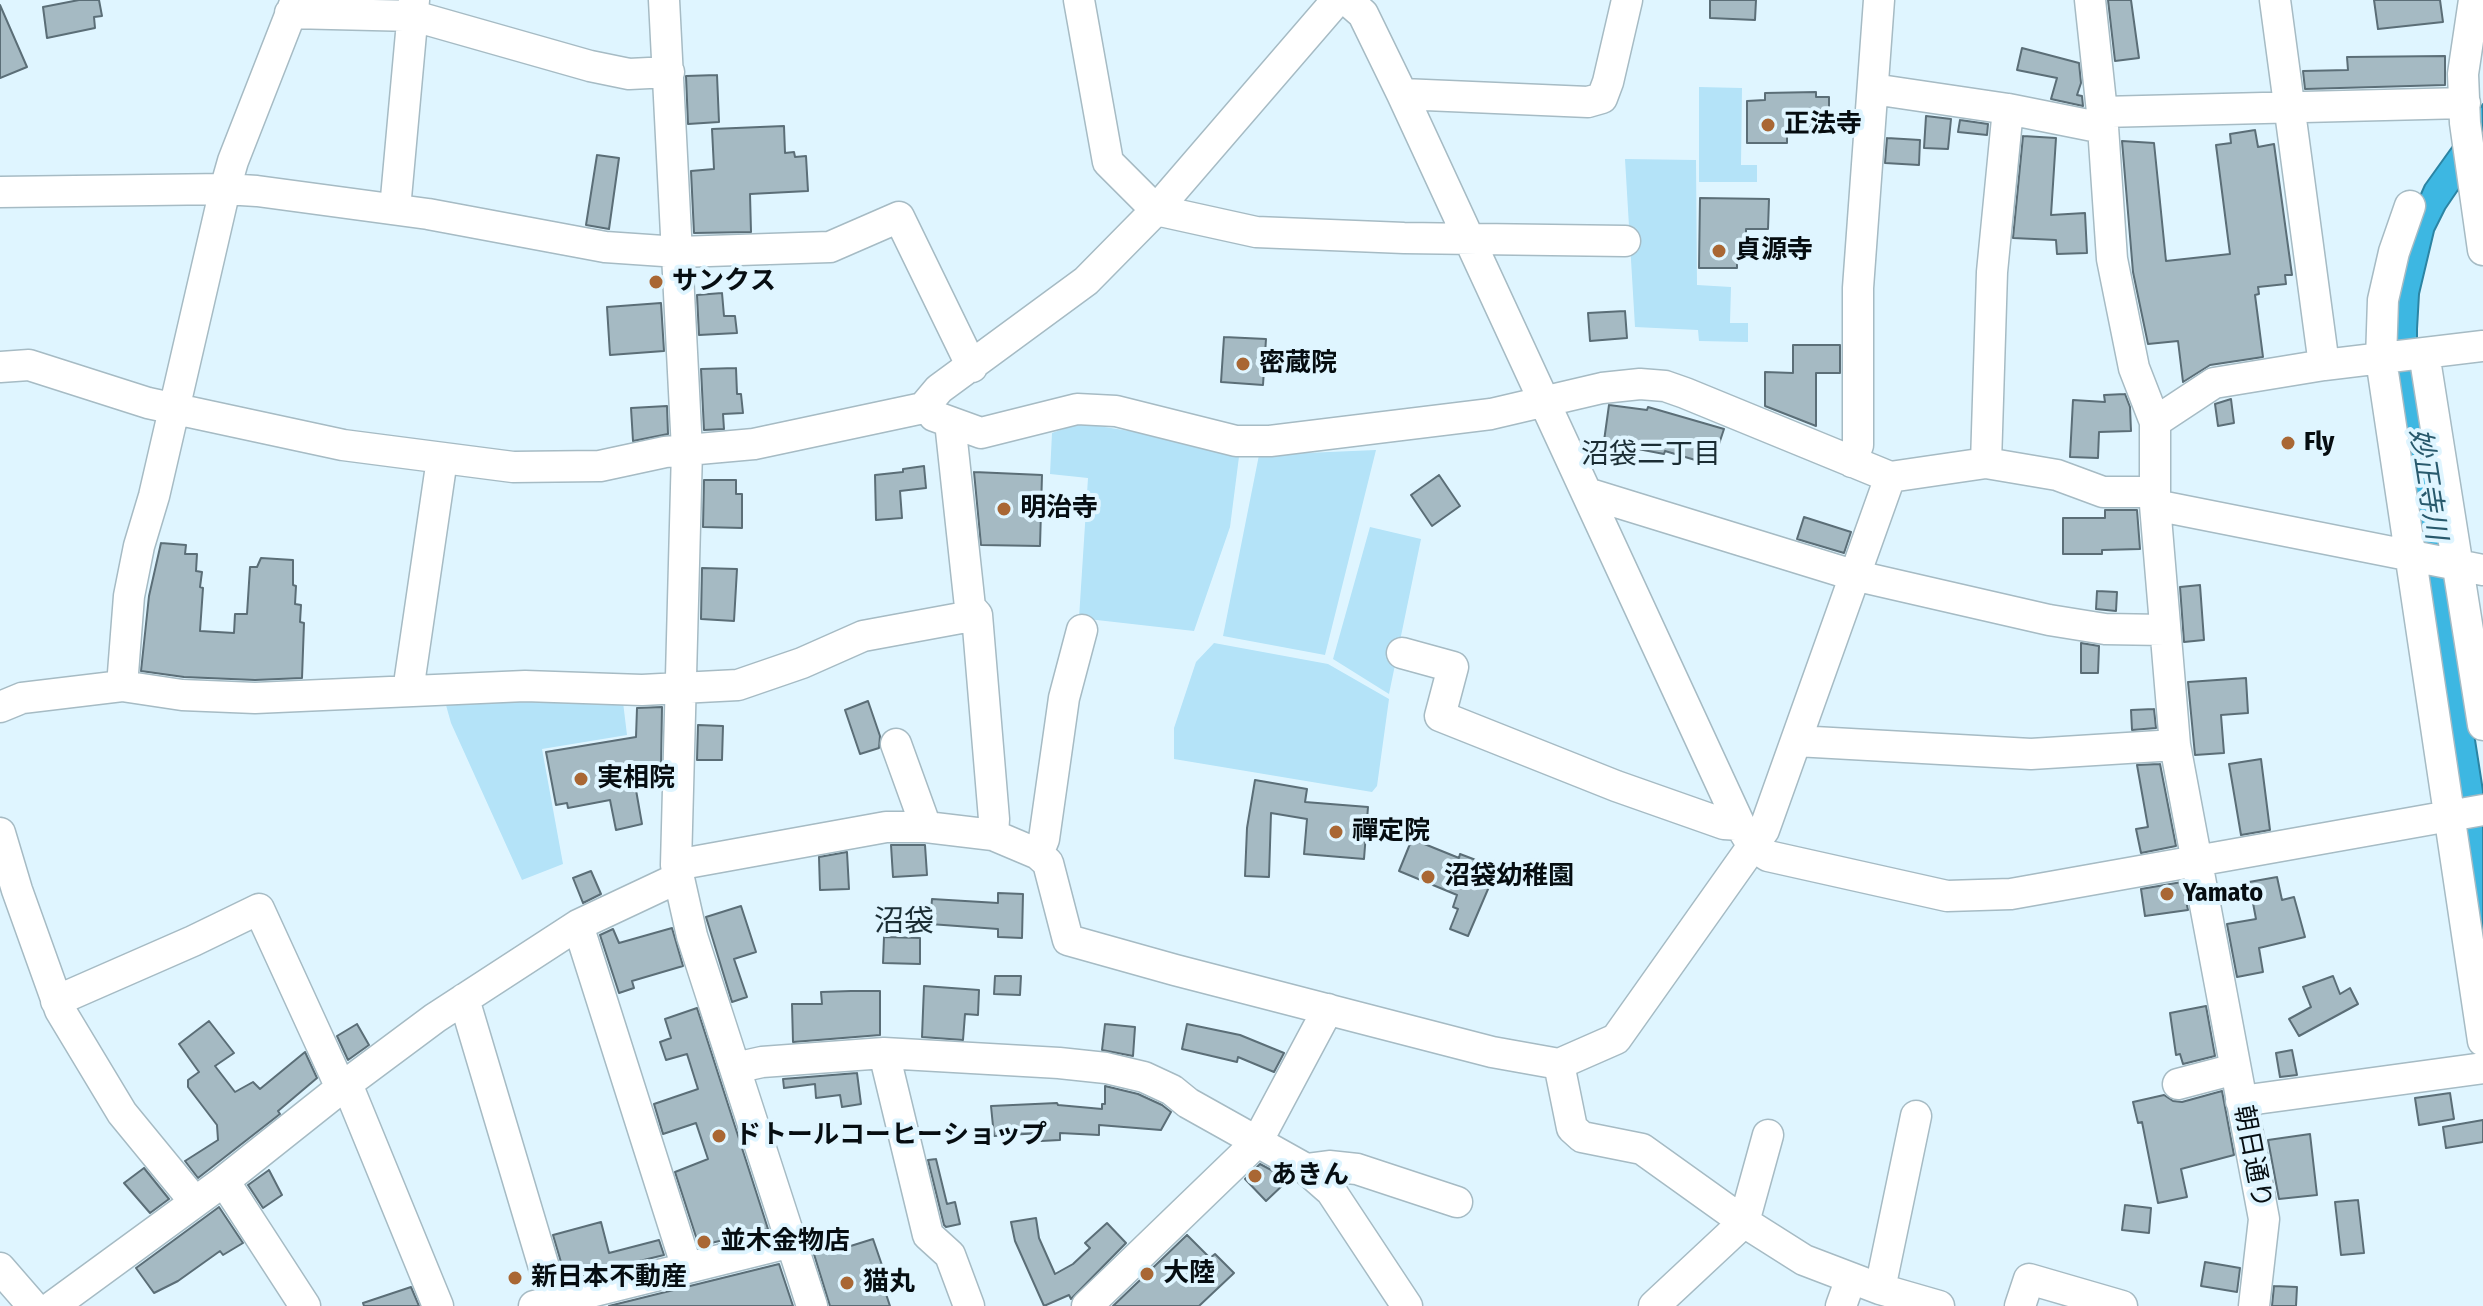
<!DOCTYPE html>
<html>
<head>
<meta charset="utf-8">
<style>
	body { margin:0 }
	canvas { display:block; background:#dff5ff }
</style>
</head>
<body>
<canvas width="2483" height="1306"></canvas>
<script>
const ctx = document.querySelector('canvas').getContext('2d');
ctx.lineJoin = 'round';
function paint(path, color) { ctx.fillStyle = color; ctx.fill(path, 'evenodd'); }
const shape = rows => new Path2D(rows.map(r => 'M' + r).join(''));
function strokePath(path, color, width, dash) { ctx.strokeStyle = color; ctx.lineWidth = width; ctx.lineCap = dash ? 'butt' : 'round'; ctx.setLineDash(dash || []); ctx.stroke(path); }
function write(font, color, halo, rows, align = 'center') {
  ctx.font = font + ' "Fira Sans Condensed","Noto Sans JP",sans-serif'; ctx.lineWidth = 8; ctx.setLineDash([]); ctx.textBaseline = 'middle'; ctx.strokeStyle = halo; ctx.fillStyle = color; for (const [text, x, y, turn = 0] of rows) {
    ctx.save(); ctx.translate(x, y); ctx.rotate((+turn || 0) * Math.PI / 180); ctx.textAlign = isNaN(turn) ? turn : align; if (halo) ctx.strokeText(text, 0, 0); ctx.fillText(text, 0, 0); ctx.restore();
  }
}
const green = shape([
	[1699,87,1742,88,1741,165,1757,165,1757,182,1699,182],
	[1625,159,1696,160,1697,285,1731,287,1730,323,1748,323,1748,342,1699,341,1698,330,1635,327],
	[1080,423,1240,449,1230,527,1194,631,1079,618,1088,478,1050,474,1052,433],
	[1376,450,1325,655,1223,636,1259,455],
	[1370,527,1421,539,1389,694,1333,659],
	[1214,643,1328,664,1389,699,1377,786,1372,792,1174,759,1174,728,1196,662],
	[444,698,623,702,627,735,542,749,563,864,522,880,451,723]
]);
const water = shape([
	[2483,104,2483,153,2445,209,2434,231,2419,294,2417,329,2417,369,2483,791,2483,971,2386,341,2413,212,2425,185,2483,104]
]);
const building = shape([
	[79,0,99,0,102,16,94,17,95,28,47,38,43,7,79,0],
	[1710,0,1756,0,1755,20,1710,18,1710,0],
	[2108,0,2131,0,2139,58,2115,61,2108,0],
	[2374,0,2440,0,2443,22,2378,29,2374,0],
	[0,5,27,67,0,78,0,5],
	[2022,48,2079,63,2081,83,2077,95,2082,96,2083,106,2051,99,2057,78,2017,70,2022,48],
	[2445,56,2445,85,2305,89,2303,71,2348,70,2347,57,2445,56],
	[717,75,719,122,688,124,686,76,717,75],
	[1816,92,1816,97,1829,97,1829,127,1802,127,1802,131,1787,131,1787,143,1747,143,1747,101,1765,100,1765,93,1816,92],
	[1926,116,1951,119,1948,149,1924,148,1926,116],
	[1960,120,1988,124,1987,135,1958,132,1960,120],
	[784,126,785,153,794,152,795,157,806,156,808,191,750,194,751,232,694,233,691,171,714,169,712,129,784,126],
	[2255,130,2258,147,2274,144,2292,275,2285,275,2286,284,2258,287,2259,294,2255,295,2263,357,2210,365,2183,382,2178,341,2148,344,2133,272,2122,141,2154,143,2166,261,2230,254,2216,145,2231,143,2230,134,2255,130],
	[2023,136,2056,138,2051,215,2085,213,2087,253,2057,254,2056,240,2013,238,2023,136],
	[1887,138,1920,140,1919,165,1885,163,1887,138],
	[597,155,619,158,609,229,586,225,597,155],
	[1700,198,1769,199,1768,229,1746,229,1746,259,1737,259,1737,268,1699,268,1700,198],
	[722,293,724,316,735,316,737,333,699,335,697,295,722,293],
	[661,303,664,351,610,355,607,307,661,303],
	[1625,311,1627,338,1590,341,1588,313,1625,311],
	[1224,337,1266,339,1263,385,1221,382,1224,337],
	[1793,345,1840,345,1840,373,1816,373,1816,426,1765,406,1765,372,1793,373,1793,345],
	[736,368,737,394,741,394,743,413,723,414,724,429,704,430,701,369,736,368],
	[2125,394,2130,407,2131,431,2099,432,2098,458,2070,457,2073,400,2105,402,2104,395,2125,394],
	[2231,399,2234,423,2218,426,2215,404,2231,399],
	[1609,405,1647,410,1648,407,1724,429,1712,465,1665,451,1664,454,1638,449,1639,446,1604,441,1609,405],
	[667,406,668,434,633,441,631,408,667,406],
	[924,466,926,488,900,491,902,518,876,520,875,475,903,472,903,469,924,466],
	[974,472,1042,475,1040,546,981,545,974,472],
	[1439,475,1460,506,1432,526,1411,495,1439,475],
	[704,480,736,480,736,494,742,494,742,528,703,527,704,480],
	[2105,510,2137,510,2140,549,2102,550,2102,554,2063,554,2063,518,2105,518,2105,510],
	[1804,517,1851,532,1844,553,1797,539,1804,517],
	[161,543,186,545,185,554,197,554,196,571,202,572,200,587,203,588,200,631,234,633,235,614,247,614,250,567,257,567,261,558,293,560,293,585,296,586,295,604,301,605,300,622,304,623,302,678,255,680,184,677,141,671,149,596,161,543],
	[702,568,737,569,734,621,701,619,702,568],
	[2200,585,2204,640,2184,642,2180,587,2200,585],
	[2097,591,2117,592,2116,611,2096,609,2097,591],
	[2081,643,2099,646,2098,673,2081,673,2081,643],
	[2246,678,2248,713,2221,715,2224,753,2195,755,2188,682,2246,678],
	[868,701,880,736,879,748,860,754,845,710,868,701],
	[662,707,661,768,633,773,642,824,616,830,610,800,568,808,567,803,556,805,546,752,636,737,637,708,662,707],
	[2154,709,2156,728,2132,730,2131,710,2154,709],
	[698,725,723,726,722,760,697,760,698,725],
	[2261,759,2270,830,2241,835,2229,764,2261,759],
	[2160,764,2176,846,2141,853,2136,829,2148,827,2137,765,2160,764],
	[1255,780,1307,789,1305,802,1368,807,1364,859,1304,854,1307,819,1271,813,1269,877,1245,876,1247,828,1255,780],
	[1412,839,1459,858,1460,854,1497,868,1468,936,1450,929,1458,909,1453,907,1457,895,1399,871,1412,839],
	[891,845,925,845,927,875,893,877,891,845],
	[847,852,849,889,820,890,819,857,847,852],
	[591,871,601,894,583,903,573,878,591,871],
	[2277,877,2282,900,2294,897,2305,937,2259,948,2263,972,2237,977,2227,924,2256,919,2249,882,2277,877],
	[2182,882,2188,910,2145,916,2141,889,2182,882],
	[998,893,1023,894,1022,938,998,937,998,929,930,924,932,899,998,903,998,893],
	[741,906,756,952,734,959,747,997,732,1002,706,917,741,906],
	[672,928,683,966,632,981,634,988,619,993,600,935,613,929,619,943,672,928],
	[884,937,920,938,920,964,883,963,884,937],
	[995,976,1021,976,1020,995,994,994,995,976],
	[2333,976,2340,994,2350,988,2358,1004,2299,1036,2289,1019,2311,1007,2303,987,2333,976],
	[924,986,979,990,978,1015,965,1014,963,1040,922,1037,924,986],
	[851,991,880,991,880,1035,793,1042,792,1004,822,1004,821,992,851,991],
	[2206,1006,2215,1056,2183,1064,2180,1054,2176,1055,2170,1013,2206,1006],
	[697,1008,768,1229,699,1246,675,1172,708,1159,696,1123,663,1134,654,1104,698,1089,687,1054,666,1060,660,1042,671,1038,665,1019,697,1008],
	[209,1021,234,1053,215,1066,235,1092,253,1082,260,1089,305,1052,317,1078,278,1111,280,1114,198,1178,185,1161,218,1140,217,1125,188,1087,188,1080,199,1072,179,1044,209,1021],
	[357,1024,369,1045,348,1060,337,1036,357,1024],
	[1105,1024,1135,1027,1133,1056,1102,1050,1105,1024],
	[1187,1024,1240,1035,1284,1053,1274,1072,1238,1057,1237,1062,1182,1049,1187,1024],
	[2292,1050,2297,1075,2280,1077,2276,1053,2292,1050],
	[857,1073,861,1104,842,1107,840,1095,816,1098,815,1084,784,1088,783,1079,857,1073],
	[1105,1086,1138,1094,1162,1105,1171,1112,1161,1130,1099,1125,1099,1135,1060,1133,1060,1140,1041,1141,1040,1133,994,1136,991,1106,1057,1103,1058,1105,1102,1109,1102,1104,1105,1104,1105,1086],
	[2222,1091,2234,1155,2181,1169,2187,1197,2158,1203,2142,1122,2138,1123,2133,1102,2164,1095,2173,1101,2182,1102,2222,1091],
	[2450,1093,2454,1119,2419,1125,2415,1098,2450,1093],
	[2483,1120,2483,1142,2446,1148,2443,1127,2483,1120],
	[2310,1134,2317,1195,2279,1199,2268,1140,2310,1134],
	[936,1159,947,1204,955,1202,960,1224,946,1227,944,1225,928,1160,936,1159],
	[1260,1164,1275,1172,1285,1183,1266,1201,1245,1179,1260,1164],
	[144,1168,169,1199,150,1213,124,1183,144,1168],
	[269,1170,282,1195,263,1208,248,1185,269,1170],
	[2358,1200,2364,1253,2341,1255,2335,1202,2358,1200],
	[2125,1205,2151,1208,2149,1233,2122,1230,2125,1205],
	[219,1207,243,1243,223,1255,220,1251,178,1281,154,1293,136,1268,219,1207],
	[1036,1218,1039,1238,1055,1274,1073,1264,1090,1248,1085,1243,1107,1223,1126,1243,1071,1299,1069,1295,1044,1306,1015,1241,1011,1222,1036,1218],
	[601,1222,609,1253,659,1240,664,1255,566,1279,553,1235,601,1222],
	[1187,1235,1210,1258,1215,1254,1234,1273,1199,1306,1113,1306,1187,1235],
	[873,1239,884,1271,879,1273,890,1306,830,1306,813,1251,839,1242,841,1249,873,1239],
	[2205,1262,2240,1268,2237,1292,2201,1286,2205,1262],
	[779,1264,793,1306,609,1306,779,1264],
	[2274,1286,2297,1287,2296,1306,2272,1306,2274,1286],
	[411,1287,419,1306,364,1306,363,1303,411,1287]
]);
const minor = shape([
	[664,0,687,450,676,865,692,936,812,1306],
	[1079,0,1108,162,1156,210,1256,232,1404,238,1625,241],
	[1347,0,1363,14,1402,94,1740,825,1753,846,1768,856,1947,896,2011,894,2483,810],
	[2090,0,2102,112,2112,259,2134,368,2155,422,2155,505,2175,745,2264,1219,2254,1306],
	[2275,0,2324,365],
	[2474,0,2463,74,2465,123,2483,250],
	[290,13,414,16,590,66,629,74,669,72],
	[1873,89,2008,109,2103,128],
	[1402,94,1588,102,1602,98,1608,82,1627,0],
	[2102,112,2465,103],
	[0,192,225,189,257,191,428,214,605,247,678,252,830,247,899,217,972,367],
	[2410,206,2394,252,2383,300,2381,359,2483,1041],
	[395,209,414,0],
	[2424,353,2483,725],
	[0,367,29,365,148,403,343,445,513,467,600,466,665,452,754,444,923,408,939,389,1086,281,1156,210,1337,0],
	[934,416,981,433,1077,409,1116,411,1236,441,1270,441,1491,414,1602,388,1640,384,1665,386,1685,393,1890,477,1986,463,2057,475,2103,492,2155,492],
	[950,422,970,607,977,615,994,819,993,835,1038,854,1048,863,1068,940,1175,970,1492,1052,1559,1064,1616,1039,1764,830,1890,477],
	[2155,422,2214,383,2324,365,2483,346],
	[1852,462,1858,445,1858,288,1879,0],
	[1986,463,1992,272,2008,109],
	[1587,493,1853,575,2049,620,2105,629,2164,630],
	[2155,505,2483,570],
	[1402,653,1453,667,1440,716,1616,786,1724,824,1740,825],
	[122,686,129,596,139,546,154,496,225,189,233,161,296,0],
	[408,691,442,459],
	[0,707,22,698,122,686,182,695,255,698,525,686,642,690,738,685,802,663,863,636,977,615],
	[1796,741,2031,754,2175,745],
	[896,744,926,827],
	[0,833,17,890,60,1010,122,1113,195,1202],
	[1038,854,1044,839,1064,698,1082,630],
	[676,865,886,827,926,827,993,835],
	[578,925,687,1268],
	[464,999,554,1301],
	[56,1001,193,941,259,909,341,1088],
	[884,1053,928,1235,950,1255,969,1306],
	[1559,1064,1572,1128,1582,1137,1642,1149,1744,1222,1804,1260,1880,1289,1939,1306],
	[735,1068,762,1062,884,1053,1059,1063,1106,1068,1144,1077,1172,1090,1188,1103,1306,1169,1331,1191,1407,1306],
	[347,1084,438,1306],
	[2178,1084,2235,1069],
	[2241,1101,2483,1068],
	[1306,1169,1329,1166,1357,1169,1457,1202],
	[224,1181,305,1306],
	[0,1268,33,1306],
	[1880,1289,1916,1116],
	[53,1306,224,1181,341,1088,435,1018,578,925,678,878],
	[534,1306,792,1242],
	[1087,1306,1257,1142,1328,1009],
	[1654,1306,1744,1222,1768,1135],
	[1841,1306,1851,1278],
	[2020,1306,2029,1279,2122,1306]
]);
const markers = [
	[1768,125,8,"#a96734"],
	[1719,251,8,"#a96734"],
	[656,282,8,"#a96734"],
	[1243,364,8,"#a96734"],
	[2288,443,8,"#a96734"],
	[1004,509,8,"#a96734"],
	[581,779,8,"#a96734"],
	[1336,832,8,"#a96734"],
	[1428,877,8,"#a96734"],
	[2167,894,8,"#a96734"],
	[719,1136,8,"#a96734"],
	[1255,1176,8,"#a96734"],
	[704,1242,8,"#a96734"],
	[1147,1274,8,"#a96734"],
	[515,1278,8,"#a96734"],
	[847,1283,8,"#a96734"]
];
const poiNames = [
	["正法寺",1784,125],
	["貞源寺",1735,251],
	["サンクス",672,282],
	["密蔵院",1259,364],
	["Fly",2304,443],
	["明治寺",1020,509],
	["実相院",597,779],
	["禪定院",1352,832],
	["沼袋幼稚園",1444,877],
	["Yamato",2183,894],
	["ドトールコーヒーショップ",735,1136],
	["あきん",1271,1176],
	["並木金物店",720,1242],
	["大陸",1163,1274],
	["新日本不動産",531,1278],
	["猫丸",863,1283]
];
const streetNames = [
	["朝日通り",2252,1157,79]
];
const neighbourhoodNames = [
	["沼袋二丁目",1651,455]
];
const waterNames = [
	["妙正寺川",2427,484,81]
];
const quarterNames = [
	["沼袋",904,923]
];
paint(green, '#b4e3f8');
paint(water, '#3db7e2');
strokePath(water, '#2c84a3', 2);
paint(building, '#a5bac3');
strokePath(building, '#5b6e77', 2);
strokePath(minor, '#a6bbc4', 33);
strokePath(minor, '#fff', 30);
for (const [x, y, r, color] of markers) { const dot = new Path2D(); dot.arc(x, y, r, 0, 2 * Math.PI); ctx.fillStyle = color; ctx.fill(dot); strokePath(dot, '#dff5ff', 3); }
write('bold 26px', '#060d11', '#dff5ff', poiNames, 'left');
write('26px', '#060d11', '#dff5ff', streetNames);
write('28px', '#1b2d34', '#dff5ff', neighbourhoodNames);
write('italic 28px', '#28596c', '#dff5ff', waterNames);
write('30px', '#1b2d34', '#dff5ff', quarterNames);
</script>
</body>
</html>
